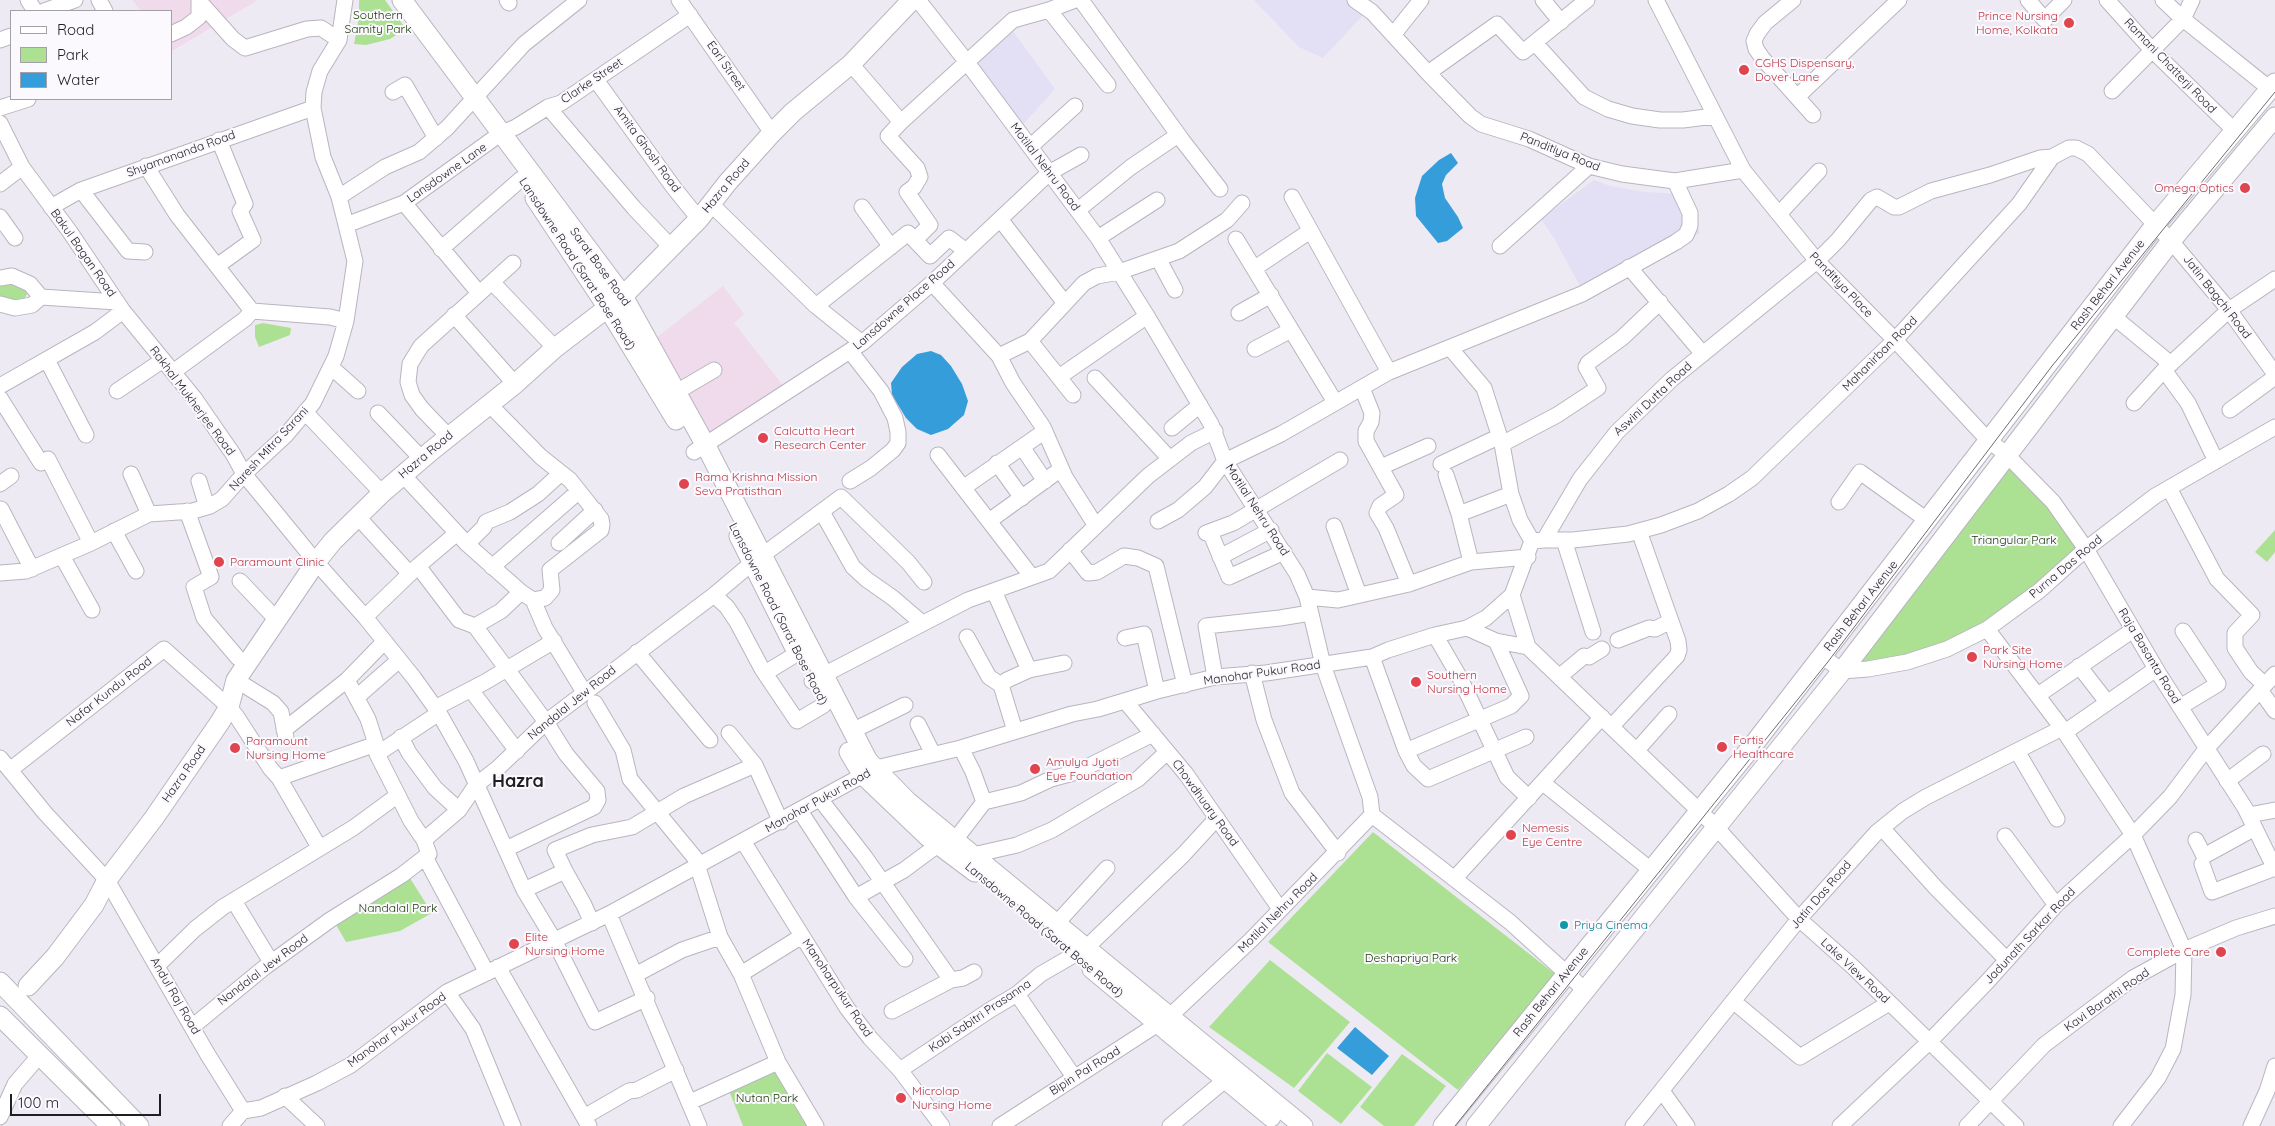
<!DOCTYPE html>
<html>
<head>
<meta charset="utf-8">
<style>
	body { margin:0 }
	#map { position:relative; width:2275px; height:1126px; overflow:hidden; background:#eeeaf4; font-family:Quicksand,sans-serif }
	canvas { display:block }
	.legend { position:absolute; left:10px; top:10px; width:162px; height:90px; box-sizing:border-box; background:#fbf8fe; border:1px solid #a3a1a6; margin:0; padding:6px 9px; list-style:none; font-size:15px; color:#1f1e21 }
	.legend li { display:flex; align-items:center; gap:10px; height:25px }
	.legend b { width:25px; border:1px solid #a3a1a6 }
	.scale { position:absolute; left:10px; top:1094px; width:151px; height:22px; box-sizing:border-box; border:2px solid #1f1e21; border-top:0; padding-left:6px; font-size:15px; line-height:18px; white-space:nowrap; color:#1f1e21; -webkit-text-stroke:4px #fbf8fe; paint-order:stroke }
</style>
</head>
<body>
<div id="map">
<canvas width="2275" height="1126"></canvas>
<ul class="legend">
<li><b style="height:6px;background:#fff"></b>Road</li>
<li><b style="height:14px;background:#ace194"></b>Park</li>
<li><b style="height:14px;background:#359eda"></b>Water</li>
</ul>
<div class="scale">100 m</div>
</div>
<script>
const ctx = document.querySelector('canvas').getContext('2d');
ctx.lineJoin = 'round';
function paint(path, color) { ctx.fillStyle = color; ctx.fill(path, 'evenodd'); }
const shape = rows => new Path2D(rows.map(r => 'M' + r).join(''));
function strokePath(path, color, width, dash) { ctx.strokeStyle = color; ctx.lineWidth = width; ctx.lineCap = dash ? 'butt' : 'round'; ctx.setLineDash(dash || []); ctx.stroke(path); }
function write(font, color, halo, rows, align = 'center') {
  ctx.font = font + ' Quicksand,sans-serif'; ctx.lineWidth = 4; ctx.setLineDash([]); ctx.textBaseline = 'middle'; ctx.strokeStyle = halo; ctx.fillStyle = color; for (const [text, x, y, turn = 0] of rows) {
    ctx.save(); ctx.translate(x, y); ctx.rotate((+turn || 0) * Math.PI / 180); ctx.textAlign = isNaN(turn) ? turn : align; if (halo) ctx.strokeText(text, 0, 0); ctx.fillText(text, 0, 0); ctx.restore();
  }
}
const commercial = shape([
	[132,0,258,0,172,51,171,11,141,11],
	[723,286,744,314,734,323,789,393,703,448,647,345]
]);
const industrial = shape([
	[1254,0,1350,0,1366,12,1323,58,1299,47],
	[1010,27,1055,89,1019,129,969,60],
	[1594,180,1610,186,1645,192,1682,194,1700,233,1588,301,1554,238,1541,219]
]);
const green = shape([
	[359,0,385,0,406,29,390,39,366,45,354,44,359,18],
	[10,281,26,286,28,292,25,298,12,301,0,298,0,283],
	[263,323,291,328,290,335,259,347,255,337,255,325],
	[2015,455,2082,548,2035,589,1948,646,1852,666],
	[2275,530,2275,552,2267,562,2255,552],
	[1373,832,1555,974,1458,1090,1268,942],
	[408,875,432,913,400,931,346,942,335,923],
	[1270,960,1350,1022,1294,1088,1209,1027],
	[1327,1053,1372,1087,1341,1124,1298,1091],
	[1402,1054,1446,1086,1414,1126,1384,1126,1360,1107],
	[776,1060,820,1126,743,1126,728,1088]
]);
const water = shape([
	[1451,153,1458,163,1446,175,1442,184,1445,198,1458,217,1463,228,1447,241,1438,243,1416,216,1415,198,1422,176,1439,160],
	[931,351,941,355,951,366,962,384,968,401,964,415,948,429,931,435,917,429,906,418,892,395,891,383,902,367,917,354],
	[1355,1027,1389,1056,1372,1075,1337,1048]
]);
const minor = shape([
	[28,0,35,11],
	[99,0,105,11],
	[507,0,509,3],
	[679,0,772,133],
	[918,0,966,61,1098,238,1147,316,1211,424,1225,461,1297,574,1307,597,1323,665,1370,797,1372,815,1251,940,1170,1016,1000,1126],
	[1081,0,1182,140,1220,189],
	[1355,0,1372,12,1428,73,1470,116,1481,124,1529,139,1589,166,1622,174,1675,181,1743,170],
	[1543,0,1561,22],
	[1656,0,1743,170,1817,261,1895,340,1988,440,2006,454,2053,502,2086,549,2159,674,2245,808,2275,869],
	[1793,0,1765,23,1757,34,1754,41,1756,49,1763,59,1813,115],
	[2028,0,2045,20],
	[2107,0,2152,50,2235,131],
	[2163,0,2183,19,2270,89],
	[199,1,233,39,245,48,307,29,321,28,339,40],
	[1049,10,1108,85],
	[44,11,75,0],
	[2051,13,2064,0],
	[171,34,186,27,199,17,199,0],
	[1393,35,1421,0],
	[0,40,11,36],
	[1535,43,1584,97,1608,109,1632,116,1660,120,1683,120,1714,116],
	[851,64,901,122,1013,20,1049,10,1075,0],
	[1428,73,1497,24,1523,52,1587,0],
	[596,80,674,188,699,219],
	[2112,91,2183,19,2192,0],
	[393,92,405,85,436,138],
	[1798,96,1899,0],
	[548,107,634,208,670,246],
	[0,108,28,99],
	[901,122,888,136,917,168,920,177,914,187,907,192,930,225,915,240],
	[0,123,22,167,70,232,123,311,195,399,233,454,244,474,316,562,365,617,414,678,439,713,466,761,524,890,554,940,595,1022,647,998],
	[1030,147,1075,106],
	[146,166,177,215,252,311,330,317,346,321],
	[0,184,22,167],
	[81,190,128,251,145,252],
	[339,197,385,167,419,152,447,128,524,44,579,0],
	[1292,197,1389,372],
	[404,203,479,293],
	[712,205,816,306,862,343],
	[51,207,81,190,313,108],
	[862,207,891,247],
	[1078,210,1131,167,1178,135],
	[1779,214,1819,171],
	[0,217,15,238],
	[1000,219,1064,302],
	[346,225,404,203,500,134,516,127,548,107,561,103,690,15],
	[1098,238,1157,200],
	[1236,239,1335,402],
	[1500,246,1589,166],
	[441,249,521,179],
	[1159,260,1175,290],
	[217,266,253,240,240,211,245,204,219,140],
	[1629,267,1703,354],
	[1255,268,1310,231],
	[0,278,12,276,30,284,41,297],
	[492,282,555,348],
	[932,283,999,356,1013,383,1043,427,1065,477,1096,526],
	[0,304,15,308,32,305,41,297,117,302],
	[816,306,908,233,930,256,949,238,966,251],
	[1239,313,1271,295],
	[454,315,515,384],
	[2114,317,2171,364],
	[1030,341,1073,395],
	[1255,349,1291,330],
	[1451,349,1484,388,1502,444,1511,494,1520,520,1532,541],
	[999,356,1030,341,1084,283,1097,276,1119,272,1179,251,1227,220,1242,203],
	[47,360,86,435],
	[1588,363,1622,338,1660,302],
	[331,367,358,391],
	[2164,370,2188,403,2216,461],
	[173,372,245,319,252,311],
	[1059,377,1147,316],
	[1095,378,1170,459],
	[0,386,95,332,123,311],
	[1362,388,1372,413,1371,422,1366,431,1366,441,1396,495,1380,506,1377,513,1386,528,1409,584],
	[117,391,163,360],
	[668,397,714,370],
	[0,398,41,463,48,459,91,543],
	[2134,403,2164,370,2229,310,2275,279],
	[2230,410,2275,377],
	[305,412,382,493],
	[378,413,422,459],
	[1172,428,1200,405],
	[448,436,422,409,412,395,408,382,410,364,421,346,513,263],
	[1502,444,1557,415,1598,388,1586,367],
	[1022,447,1045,481],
	[694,452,862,343,932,283,1049,173,1081,155],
	[938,455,1032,577],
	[997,463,1022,498],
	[1441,464,1498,437],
	[1381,467,1428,446],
	[131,474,149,514],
	[403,475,467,544,521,592,533,600,545,598,552,590,550,570,601,530,602,525,601,519,570,480,541,457,489,404],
	[1446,475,1459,514,1471,562],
	[199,481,207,507],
	[850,481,871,468,893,450,898,443,898,432,895,418,881,391,850,351],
	[0,484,11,476],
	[963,488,1045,431],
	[2169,488,2217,579,2252,615,2235,633,2235,648,2251,672,2265,685],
	[1839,502,1860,472,1927,520],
	[1,509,32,569],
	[187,511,211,577,194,587,204,618,238,658],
	[822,512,853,567,866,579,893,598,922,623],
	[1459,514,1511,494],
	[358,517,410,574],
	[989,521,1061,469],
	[1158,521,1178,510,1205,487,1225,461,1281,434,1389,372,1582,294,1676,242,1686,235,1690,226,1690,213,1675,181],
	[1334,526,1359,595],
	[114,531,136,571],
	[1210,532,1229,577,1284,552],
	[1206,533,1233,523,1340,460],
	[1544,540,1573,540,1628,534,1661,525,1698,511,1729,494,1752,478,1895,340,2019,204,2052,157,2069,148,2076,148,2088,154,2171,241,2229,310,2275,374],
	[1564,540,1593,632],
	[559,543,595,510],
	[467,544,484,527,486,522,510,512,538,494,560,474],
	[1070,550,1088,573,1097,572,1124,556,1138,558,1156,566,1185,685],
	[62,556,92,610],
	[1220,557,1271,530],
	[418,566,459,620,475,626,546,722,566,754,597,791,598,800,594,807,506,849],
	[492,567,579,491],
	[0,573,26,571,91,543,149,514,193,511,210,506,222,499,244,474,286,435,313,403,336,356,346,321,355,261,339,197,323,157,313,108,314,92,320,71,339,40,345,0],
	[240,581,277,620],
	[994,591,1029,670,1007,680,1001,685,1015,731],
	[714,595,727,607,737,622,762,669,797,721,824,705],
	[1307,597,1338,600,1409,584,1471,562,1528,557],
	[533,600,545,628,584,692],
	[365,617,418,566,457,533],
	[475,626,501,611,521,592],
	[1467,628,1496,641,1528,647],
	[1987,629,2062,728,2133,835,2184,950,2183,995,2173,1049,2158,1078,2121,1126],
	[1435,635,1460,678,1507,777,1529,798],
	[967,637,989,677,1001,685],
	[1125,638,1144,634,1157,691],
	[1618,640,1649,628,1655,629,1671,621],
	[1496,641,1521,696,1511,706,1406,751,1414,766,1428,779,1526,737],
	[637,652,710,740],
	[1822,656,1842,671,1868,669,1907,662,1947,649,1987,629,2039,591,2086,549,2155,496,2275,427],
	[1372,657,1406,751],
	[2079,666,2107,702],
	[1029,670,1064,663],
	[765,673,798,653],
	[1252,673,1264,720,1292,793,1338,853],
	[1215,677,1206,626,1280,618,1310,613],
	[1559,677,1584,656,1589,657,1602,649],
	[236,680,273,703,281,712,286,738],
	[347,680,368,719,376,744],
	[812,681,968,600,1049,571,1148,476,1191,443,1215,431],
	[471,690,517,751],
	[2260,690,2275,711],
	[2038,695,2133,630],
	[357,697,399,660],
	[1125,701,1186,774,1280,909],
	[595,703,623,750,630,779,695,858,720,937,741,974],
	[2180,707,2218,684,2183,631],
	[435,708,485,682,554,641],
	[918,724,933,754],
	[1612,726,1677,656,1679,650,1678,641,1639,531],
	[284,730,347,680,384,642],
	[852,731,905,705],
	[2065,732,2156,669],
	[729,733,755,765,781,822],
	[401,737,409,753,435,788,459,810],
	[1637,750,1669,714],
	[2017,751,2057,819],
	[377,754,439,713],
	[0,758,45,813,107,880,208,1055,243,1111],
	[10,770,164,649,229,707,237,717,270,768,279,778,319,847],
	[279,778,376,744,377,754,411,821,424,840],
	[2227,781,2263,754],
	[1543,783,1651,870],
	[820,799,865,857,951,980],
	[984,802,1021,793,1051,779,1077,772,1153,734],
	[800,811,856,897,905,959],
	[1372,815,1510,922,1585,990],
	[2249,815,2275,810],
	[1882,828,1936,888,2007,960],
	[2005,836,2056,905],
	[955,840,984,802,973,772,961,748],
	[2196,840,2204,856,2255,828],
	[743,841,847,1008,870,1038,900,1070,942,1126],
	[973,855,1017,845,1052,830,1138,779,1167,752],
	[425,857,487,973],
	[2202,864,2212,892,2275,868],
	[565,871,584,905,592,923],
	[1455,878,1602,717],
	[524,890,565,871,555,850,592,835,632,827,684,796,755,765],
	[856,897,904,870,939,844],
	[234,901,271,962],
	[609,914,699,1126],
	[1057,923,1107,868],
	[802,936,741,974,778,1062,816,1126],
	[157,966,195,929,223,907,353,828,398,795],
	[498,967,589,1126],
	[635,975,682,950,720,937],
	[447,992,473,1029,513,1126],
	[1017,994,1074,1077],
	[1733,1001,1800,1057,1889,1003],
	[892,1011,951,980,963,978,974,972],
	[192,1027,265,967,330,920,402,875,429,854,424,840,459,810,476,785,498,768,546,722,714,595,752,563,841,497,908,562,924,582],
	[900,1070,990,1010,1017,994,1041,974,1086,948,1183,855,1217,818],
	[1662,1091,1687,1126],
	[285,1096,317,1126],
	[690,1102,778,1062],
	[0,1117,15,1084,39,1056],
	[584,1117,629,1091,637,1090,676,1070],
	[230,1126,243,1111,261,1108,317,1083,351,1065,447,992,609,914,876,768,961,748,1072,714,1098,709,1157,691,1215,677,1266,673,1372,657,1388,650,1435,635,1467,628,1486,618,1512,595],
	[1170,1126,1225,1080],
	[1633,1126,1799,919,1877,832,1903,811,1926,797,2062,728],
	[1840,1126,1929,1042,1987,982,2056,905,2133,835,2170,797,2206,749,2275,674],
	[1967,1126,2044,1045,2133,978,2184,950,2236,928,2275,916],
	[2016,1126,1853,967,1799,919,1716,827,1528,647,1512,595,1532,541,1544,540,1580,479,1617,432,1672,379,1817,261,1838,240,1871,200,1877,197,1894,207,1899,207,1931,191,1990,175,2040,158,2052,157],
	[2251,1126,2267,1091,2275,1066]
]);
const major = shape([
	[402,0,623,296,706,446,868,761,907,801,1303,1126],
	[535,198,608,308,676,420],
	[739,536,794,646],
	[849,752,862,774,927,836,975,872],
	[1092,969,1271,1117],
	[0,982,139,1126],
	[28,986,55,957,94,905,107,880,154,818,220,722,229,707,236,680,316,562,333,541,382,493,431,451,515,384,555,348,623,296,699,219,728,182,772,133,793,112,851,64,912,0],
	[0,1016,111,1126],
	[1443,1126,1750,749,2156,224,2275,83],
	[1476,1126,1842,671,2171,241,2275,117]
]);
const tram = shape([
	[1455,1126,1827,663,2052,366,2275,92]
]);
const markers = [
	[2069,23,6,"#e0444e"],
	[1744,70,6,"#e0444e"],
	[2245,188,6,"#e0444e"],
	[763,438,6,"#e0444e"],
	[684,484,6,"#e0444e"],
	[219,562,6,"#e0444e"],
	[1972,657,6,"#e0444e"],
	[1416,682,6,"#e0444e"],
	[1722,747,6,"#e0444e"],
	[235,748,6,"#e0444e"],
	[1035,769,6,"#e0444e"],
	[1511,835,6,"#e0444e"],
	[1564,925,5,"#0f9aa8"],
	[514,944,6,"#e0444e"],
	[2221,952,6,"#e0444e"],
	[901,1098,6,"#e0444e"]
];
const parkNames = [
	["Southern",378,15],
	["Samity Park",378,29],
	["Triangular Park",2014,540],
	["Nandalal Park",398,908],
	["Deshapriya Park",1411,958],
	["Nutan Park",767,1098]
];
const healthNames = [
	["Prince Nursing",2058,16,"right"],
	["Home, Kolkata",2058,30,"right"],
	["CGHS Dispensary,",1755,63],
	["Dover Lane",1755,77],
	["Omega Optics",2234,188,"right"],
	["Calcutta Heart",774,431],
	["Research Center",774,445],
	["Rama Krishna Mission",695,477],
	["Seva Pratisthan",695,491],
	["Paramount Clinic",230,562],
	["Park Site",1983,650],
	["Nursing Home",1983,664],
	["Southern",1427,675],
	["Nursing Home",1427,689],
	["Fortis",1733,740],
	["Healthcare",1733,754],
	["Paramount",246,741],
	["Nursing Home",246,755],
	["Amulya Jyoti",1046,762],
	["Eye Foundation",1046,776],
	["Nemesis",1522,828],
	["Eye Centre",1522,842],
	["Elite",525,937],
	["Nursing Home",525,951],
	["Complete Care",2210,952,"right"],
	["Microlap",912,1091],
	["Nursing Home",912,1105]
];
const streetNames = [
	["Earl Street",726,66,55],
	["Ramani Chatterji Road",2170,66,46],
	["Clarke Street",592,81,-34],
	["Amita Ghosh Road",647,149,54],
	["Panditiya Road",1560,152,22],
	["Shyamananda Road",181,154,-20],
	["Motilal Nehru Road",1045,167,53],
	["Lansdowne Lane",447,173,-35],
	["Hazra Road",726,186,-50],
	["Bakul Bagan Road",83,253,55],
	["Lansdowne Road (Sarat Bose Road)",577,264,57],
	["Sarat Bose Road",600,267,54],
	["Panditiya Place",1841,285,46],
	["Rash Behari Avenue",2108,285,-52],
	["Jatin Bagchi Road",2217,297,52],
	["Lansdowne Place Road",904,305,-41],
	["Mahanirban Road",1880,354,-45],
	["Aswini Dutta Road",1653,399,-43],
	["Rakhal Mukherjee Road",192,401,53],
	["Naresh Mitra Sarani",269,449,-47],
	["Hazra Road",426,455,-40],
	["Motilal Nehru Road",1257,510,57],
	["Purna Das Road",2066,567,-40],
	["Rash Behari Avenue",1861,606,-52],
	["Lansdowne Road (Sarat Bose Road)",778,614,63],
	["Raja Basanta Road",2149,656,59],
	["Manohar Pukur Road",1262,673,-8],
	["Nafar Kundu Road",109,692,-38],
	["Nandalal Jew Road",572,703,-39],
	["Hazra Road",184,774,-55],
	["Manohar Pukur Road",818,801,-29],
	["Chowdhuary Road",1205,803,54],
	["Jatin Das Road",1821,895,-49],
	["Motilal Nehru Road",1278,913,-45],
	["Lansdowne Road (Sarat Bose Road)",1044,930,40],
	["Jadunath Sarkar Road",2030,936,-47],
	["Nandalal Jew Road",263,970,-37],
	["Lake View Road",1855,971,43],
	["Manoharpukur Road",837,988,56],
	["Rash Behari Avenue",1551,992,-51],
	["Andul Raj Road",175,996,60],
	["Kavi Barathi Road",2107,1000,-35],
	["Kabi Sabitri Prasanna",980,1016,-34],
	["Manohar Pukur Road",397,1030,-36],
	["Bipin Pal Road",1085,1071,-32]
];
const cultureNames = [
	["Priya Cinema",1574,925]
];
const districtNames = [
	["Hazra",518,782]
];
paint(commercial, '#efdbeb');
paint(industrial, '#e3dff5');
paint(green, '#ace194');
paint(water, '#359eda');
strokePath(minor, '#b9b5bf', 17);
strokePath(major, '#b9b5bf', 21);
strokePath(minor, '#fff', 15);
strokePath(major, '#fff', 19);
strokePath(tram, '#6e6c71', 1);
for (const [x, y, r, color] of markers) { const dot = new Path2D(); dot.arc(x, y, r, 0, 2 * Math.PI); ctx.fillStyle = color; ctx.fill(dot); strokePath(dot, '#fbf8fe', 2); }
write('12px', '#143900', '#fbf8fe', parkNames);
write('12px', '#be3a42', '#fbf8fe', healthNames, 'left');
write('12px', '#1f1e21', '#fbf8fe', streetNames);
write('12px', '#0d838f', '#fbf8fe', cultureNames, 'left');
write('bold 18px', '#1f1e21', '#fbf8fe', districtNames);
</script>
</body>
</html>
